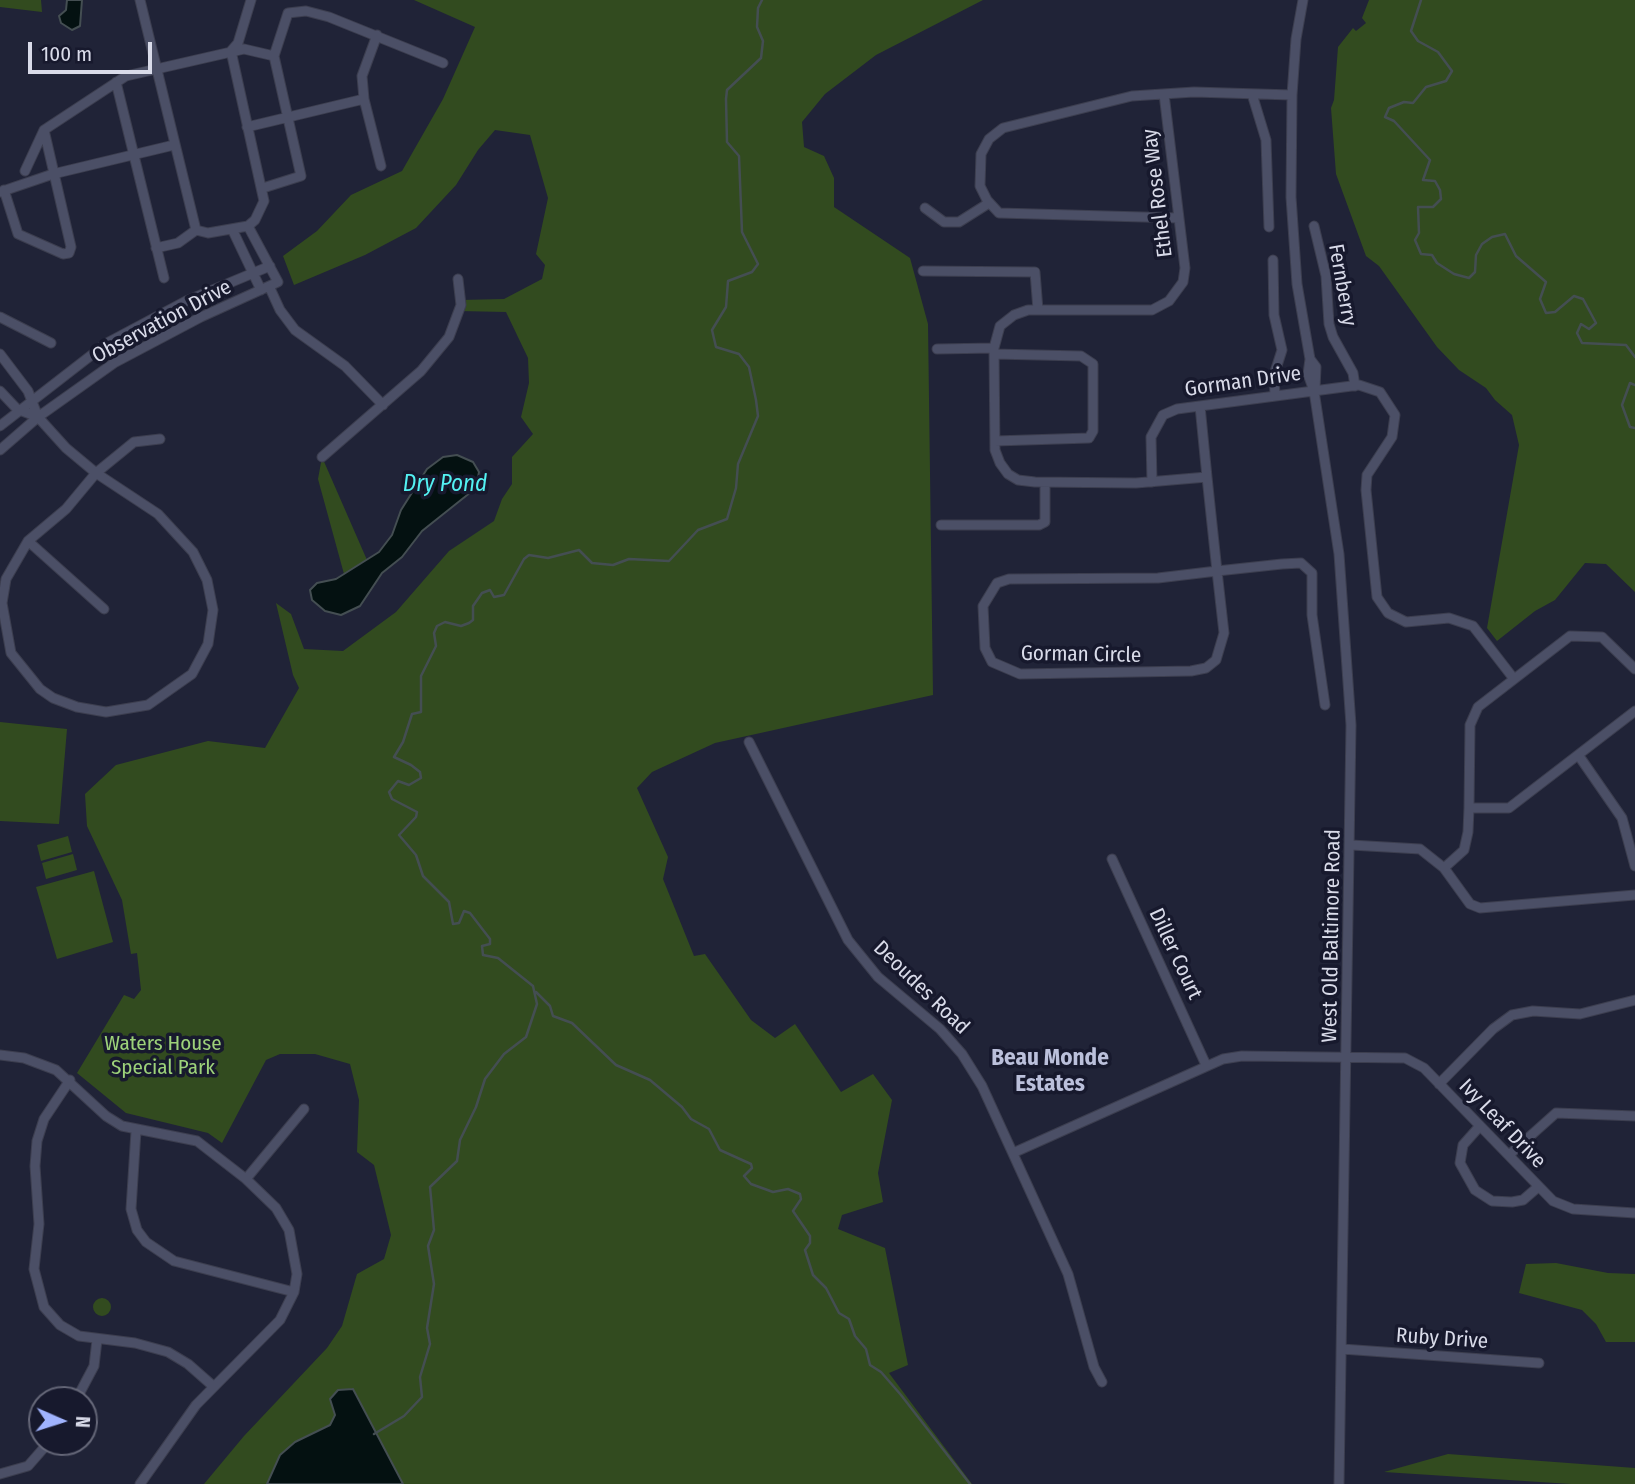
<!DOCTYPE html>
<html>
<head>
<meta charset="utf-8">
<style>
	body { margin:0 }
	#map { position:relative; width:1635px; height:1484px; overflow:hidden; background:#202337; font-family:"Fira Sans Condensed",sans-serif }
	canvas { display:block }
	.north { position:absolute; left:28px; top:1386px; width:70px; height:70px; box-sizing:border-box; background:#17192d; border:2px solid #656778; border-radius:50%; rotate:93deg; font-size:19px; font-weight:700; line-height:28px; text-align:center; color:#d9dbe9 }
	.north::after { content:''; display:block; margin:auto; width:24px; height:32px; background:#a0b3fd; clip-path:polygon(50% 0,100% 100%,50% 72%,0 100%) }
	.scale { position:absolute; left:28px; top:42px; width:124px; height:32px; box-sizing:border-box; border:4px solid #d9dbe9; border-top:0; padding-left:9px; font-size:21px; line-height:24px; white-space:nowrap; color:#d9dbe9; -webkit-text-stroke:5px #17192d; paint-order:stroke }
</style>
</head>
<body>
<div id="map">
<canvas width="1635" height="1484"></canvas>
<div class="north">N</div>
<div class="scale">100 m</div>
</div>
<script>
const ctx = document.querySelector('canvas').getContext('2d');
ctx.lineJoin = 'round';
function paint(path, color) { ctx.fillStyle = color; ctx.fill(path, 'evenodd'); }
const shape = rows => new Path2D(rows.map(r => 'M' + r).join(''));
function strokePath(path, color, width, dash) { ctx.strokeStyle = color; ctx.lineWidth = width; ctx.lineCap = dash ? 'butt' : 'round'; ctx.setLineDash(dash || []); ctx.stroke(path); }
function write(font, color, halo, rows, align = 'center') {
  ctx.font = font + ' "Fira Sans Condensed",sans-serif'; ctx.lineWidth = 7; ctx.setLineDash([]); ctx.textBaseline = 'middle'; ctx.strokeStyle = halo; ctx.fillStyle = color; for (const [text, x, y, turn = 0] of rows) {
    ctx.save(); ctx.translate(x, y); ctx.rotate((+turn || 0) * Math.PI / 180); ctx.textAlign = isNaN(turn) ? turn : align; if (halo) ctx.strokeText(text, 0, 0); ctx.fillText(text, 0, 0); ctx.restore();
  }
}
const green = shape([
	[0,0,41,0,42,12,0,7],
	[414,0,983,0,876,55,825,94,802,122,804,147,824,156,834,178,834,207,910,258,928,324,933,695,715,743,652,772,637,788,668,857,663,879,694,956,705,954,751,1020,775,1038,795,1024,841,1092,873,1074,892,1100,878,1173,883,1202,842,1215,838,1229,885,1248,908,1365,889,1373,972,1484,204,1484,244,1436,327,1348,342,1326,357,1274,384,1259,391,1235,374,1165,357,1152,359,1100,350,1064,315,1054,280,1054,266,1060,222,1143,208,1133,126,1113,77,1073,124,995,134,999,141,990,137,953,131,954,122,900,87,826,85,794,116,765,208,741,265,748,299,688,293,675,276,603,291,614,304,649,343,651,396,612,449,551,494,521,502,499,512,484,512,457,533,434,521,417,529,383,528,358,506,312,459,311,460,300,504,299,542,279,545,265,536,254,548,198,530,135,495,130,478,150,456,185,416,228,365,255,294,285,283,256,317,231,351,195,402,171,443,99,475,27],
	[1369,0,1635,0,1635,592,1606,564,1585,563,1555,600,1535,611,1497,641,1487,628,1519,445,1512,415,1495,400,1486,388,1459,370,1437,347,1379,266,1366,256,1336,174,1331,108,1334,100,1338,47,1353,28,1356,31,1366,23,1362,18],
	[322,457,367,560,344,574,318,479],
	[0,722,67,729,59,824,0,821],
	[68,836,72,852,41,861,37,845],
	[73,854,77,870,46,879,42,863],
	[94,871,113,942,57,959,36,887],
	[1556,1263,1608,1273,1635,1274,1635,1342,1606,1342,1596,1324,1582,1310,1519,1293,1526,1264],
	'93 1307a9 9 0 1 1 18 0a9 9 0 1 1-18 0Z',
	[1448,1454,1635,1468,1635,1484,1571,1484,1384,1472]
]);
const water = shape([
	[67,0,82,0,80,26,72,30,61,23,59,16,66,10,67,0],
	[457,455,473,462,479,472,476,488,422,531,402,557,382,573,360,606,341,615,325,611,312,600,310,590,317,583,336,579,379,552,392,535,401,510,427,469,443,457,457,455],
	[353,1389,403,1484,267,1484,280,1455,295,1442,330,1425,335,1415,330,1399,338,1390,353,1389]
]);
const stream = shape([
	[1421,0,1411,31,1418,41,1438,52,1452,71,1446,81,1426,87,1413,103,1404,102,1389,108,1385,117,1394,121,1430,160,1423,180,1435,181,1440,190,1441,199,1433,207,1418,207,1419,233,1415,240,1421,254,1432,255,1437,263,1454,274,1469,278,1475,272,1476,255,1482,244,1492,237,1505,234,1516,256,1546,282,1540,299,1546,313,1555,312,1574,296,1583,299,1596,323,1589,329,1581,324,1577,333,1582,343,1626,345,1635,357],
	[1635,385,1630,383,1622,405,1630,427,1635,428],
	[536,992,550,1006,553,1016,572,1023,616,1065,650,1080,682,1107,691,1119,709,1129,720,1150,751,1164,752,1168,744,1176,751,1184,773,1192,788,1189,800,1194,801,1199,793,1211,810,1236,810,1243,805,1250,813,1275,826,1288,839,1313,849,1319,855,1336,866,1349,870,1365,881,1372,901,1395,970,1484],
	[374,1434,404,1416,422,1397,420,1377,430,1344,427,1328,434,1284,428,1246,434,1230,430,1187,457,1161,460,1140,476,1107,485,1079,504,1054,526,1037,537,1004,533,986,498,958,483,955,482,946,490,944,490,939,470,913,464,911,459,923,453,924,449,902,423,876,416,855,399,835,416,817,417,812,392,799,389,792,398,781,409,785,421,778,420,772,411,765,394,757,403,742,412,714,421,712,421,676,436,646,434,633,437,626,445,622,461,626,469,623,473,620,473,606,482,593,490,590,494,597,504,595,524,559,529,555,548,558,579,550,592,563,613,565,629,559,669,561,698,530,727,519,736,488,738,464,758,416,756,400,749,367,739,354,716,347,712,330,726,307,728,281,752,272,758,264,742,232,739,156,727,142,726,99,727,90,761,58,763,41,757,27,758,8,762,0]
]);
const minor = shape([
	[140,0,196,230,208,233,248,226,255,220,264,201,231,51,238,43,251,0],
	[1303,0,1296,39,1292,95,1291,197,1297,284,1310,359,1308,374,1314,391,1339,554,1351,725,1339,1484],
	[377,35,362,76,364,99,381,166],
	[116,82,164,278],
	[1164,94,1185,268,1183,282,1169,301,1152,310,1028,310,1014,315,1000,326,994,348,995,450,1000,463,1008,474,1018,480,1035,482,1136,483,1207,477],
	[1252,94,1266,140,1269,227],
	[247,127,364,99],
	[25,171,44,130,126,76,244,49,274,56],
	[263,188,301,176,274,56,288,13,306,11,329,17,443,63],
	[4,190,18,234,63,254,69,253,71,247,44,130],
	[0,192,53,174,174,145],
	[925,208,944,222,959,222,989,203],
	[1179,218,999,213,987,200,980,186,981,154,989,139,1003,128,1132,96,1194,92,1292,95],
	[1314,226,1326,276,1329,324,1333,337,1353,373,1355,386],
	[233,231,261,290],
	[156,248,178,243,196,230],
	[1273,260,1274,315,1282,350,1274,375,1275,396],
	[923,271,1035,272,1038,310],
	[269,286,280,310,295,330,345,366,383,405],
	[0,317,51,343],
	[937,349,994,348],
	[0,354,28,391,38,417,66,448,96,473,158,514,193,552,207,580,213,610,208,644,192,674,148,705,106,712,77,707,53,698,40,689,11,653,2,603,6,579,28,541,66,509,96,473,134,442,160,439],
	[994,354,1081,356,1093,364,1093,431,1089,438,995,441],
	[1310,359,1316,367,1315,389],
	[0,391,17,409,38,417],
	[1200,406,1207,477,1217,571,1224,633,1216,660,1206,668,1191,671,1020,674,992,662,985,648,983,606,997,583,1009,579,1158,578,1217,571,1282,564,1301,563,1312,573,1312,615,1325,705],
	[0,426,107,343,186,301,270,266],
	[0,450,38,417,114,363,201,317,278,282,248,226],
	[322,457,421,371,449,337,461,305,458,279],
	[1152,482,1151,437,1163,415,1177,409,1359,385,1380,392,1395,415,1392,437,1367,475,1366,490,1377,597,1388,613,1406,622,1449,618,1473,626,1514,679],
	[941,525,1039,525,1045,522,1045,483],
	[28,541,104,609],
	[1635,669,1602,637,1570,636,1478,707,1470,725,1469,808,1509,808,1635,711],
	[749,742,848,940,878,977,940,1029,962,1054,982,1086,1068,1274,1094,1367,1102,1382],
	[1579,756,1622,818,1635,866],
	[1351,845,1420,849,1444,868,1470,904,1480,908,1635,895],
	[1112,859,1206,1065],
	[1444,868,1464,850,1468,832,1469,808],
	[0,1055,24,1058,56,1070,106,1116,122,1126,197,1141,246,1179,276,1208,289,1230,297,1274,294,1292,280,1320,196,1405,140,1484],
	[70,1080,44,1119,37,1141,35,1166,39,1224,34,1269,44,1307,60,1325,79,1336,135,1343,168,1352,188,1364,213,1386],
	[1439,1084,1493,1029,1512,1015,1533,1011,1580,1014,1635,1000],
	[1479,1127,1463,1145,1460,1163,1475,1190,1492,1201,1512,1202,1523,1200,1538,1187],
	[136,1131,131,1209,137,1230,146,1242,174,1261,294,1292],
	[1013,1153,1223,1059,1242,1056,1405,1058,1424,1068,1553,1201,1573,1209,1635,1213],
	[1509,1155,1556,1113,1635,1116],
	[246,1179,304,1109],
	[1342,1349,1539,1363],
	[76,1400,94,1366,97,1340],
	[0,1474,28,1466,49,1442]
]);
const streetNames = [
	["Ethel Rose Way",1158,193,-97],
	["Fernberry",1342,285,80],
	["Observation Drive",162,322,-28],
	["Gorman Drive",1243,382,-8],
	["Gorman Circle",1081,655,1],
	["West Old Baltimore Road",1332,936,-89],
	["Diller Court",1175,954,65],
	["Deoudes Road",921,988,44],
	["Ivy Leaf Drive",1502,1124,46],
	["Ruby Drive",1442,1339,4]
];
const parkNames = [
	["Waters House",163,1044],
	["Special Park",163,1068]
];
const waterNames = [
	["Dry Pond",445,485]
];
const neighbourhoodNames = [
	["Beau Monde",1050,1059],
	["Estates",1050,1085]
];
paint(green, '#324b1f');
paint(water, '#041111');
strokePath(water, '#444e52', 2);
strokePath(stream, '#444e52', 2.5);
strokePath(minor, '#3c3e4f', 11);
strokePath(minor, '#4b4f66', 9);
write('21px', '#d9dbe9', '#17192d', streetNames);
write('21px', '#9dd27a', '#17192d', parkNames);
write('italic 23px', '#53f1f2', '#17192d', waterNames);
write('bold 23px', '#bbc0db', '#17192d', neighbourhoodNames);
</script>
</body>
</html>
